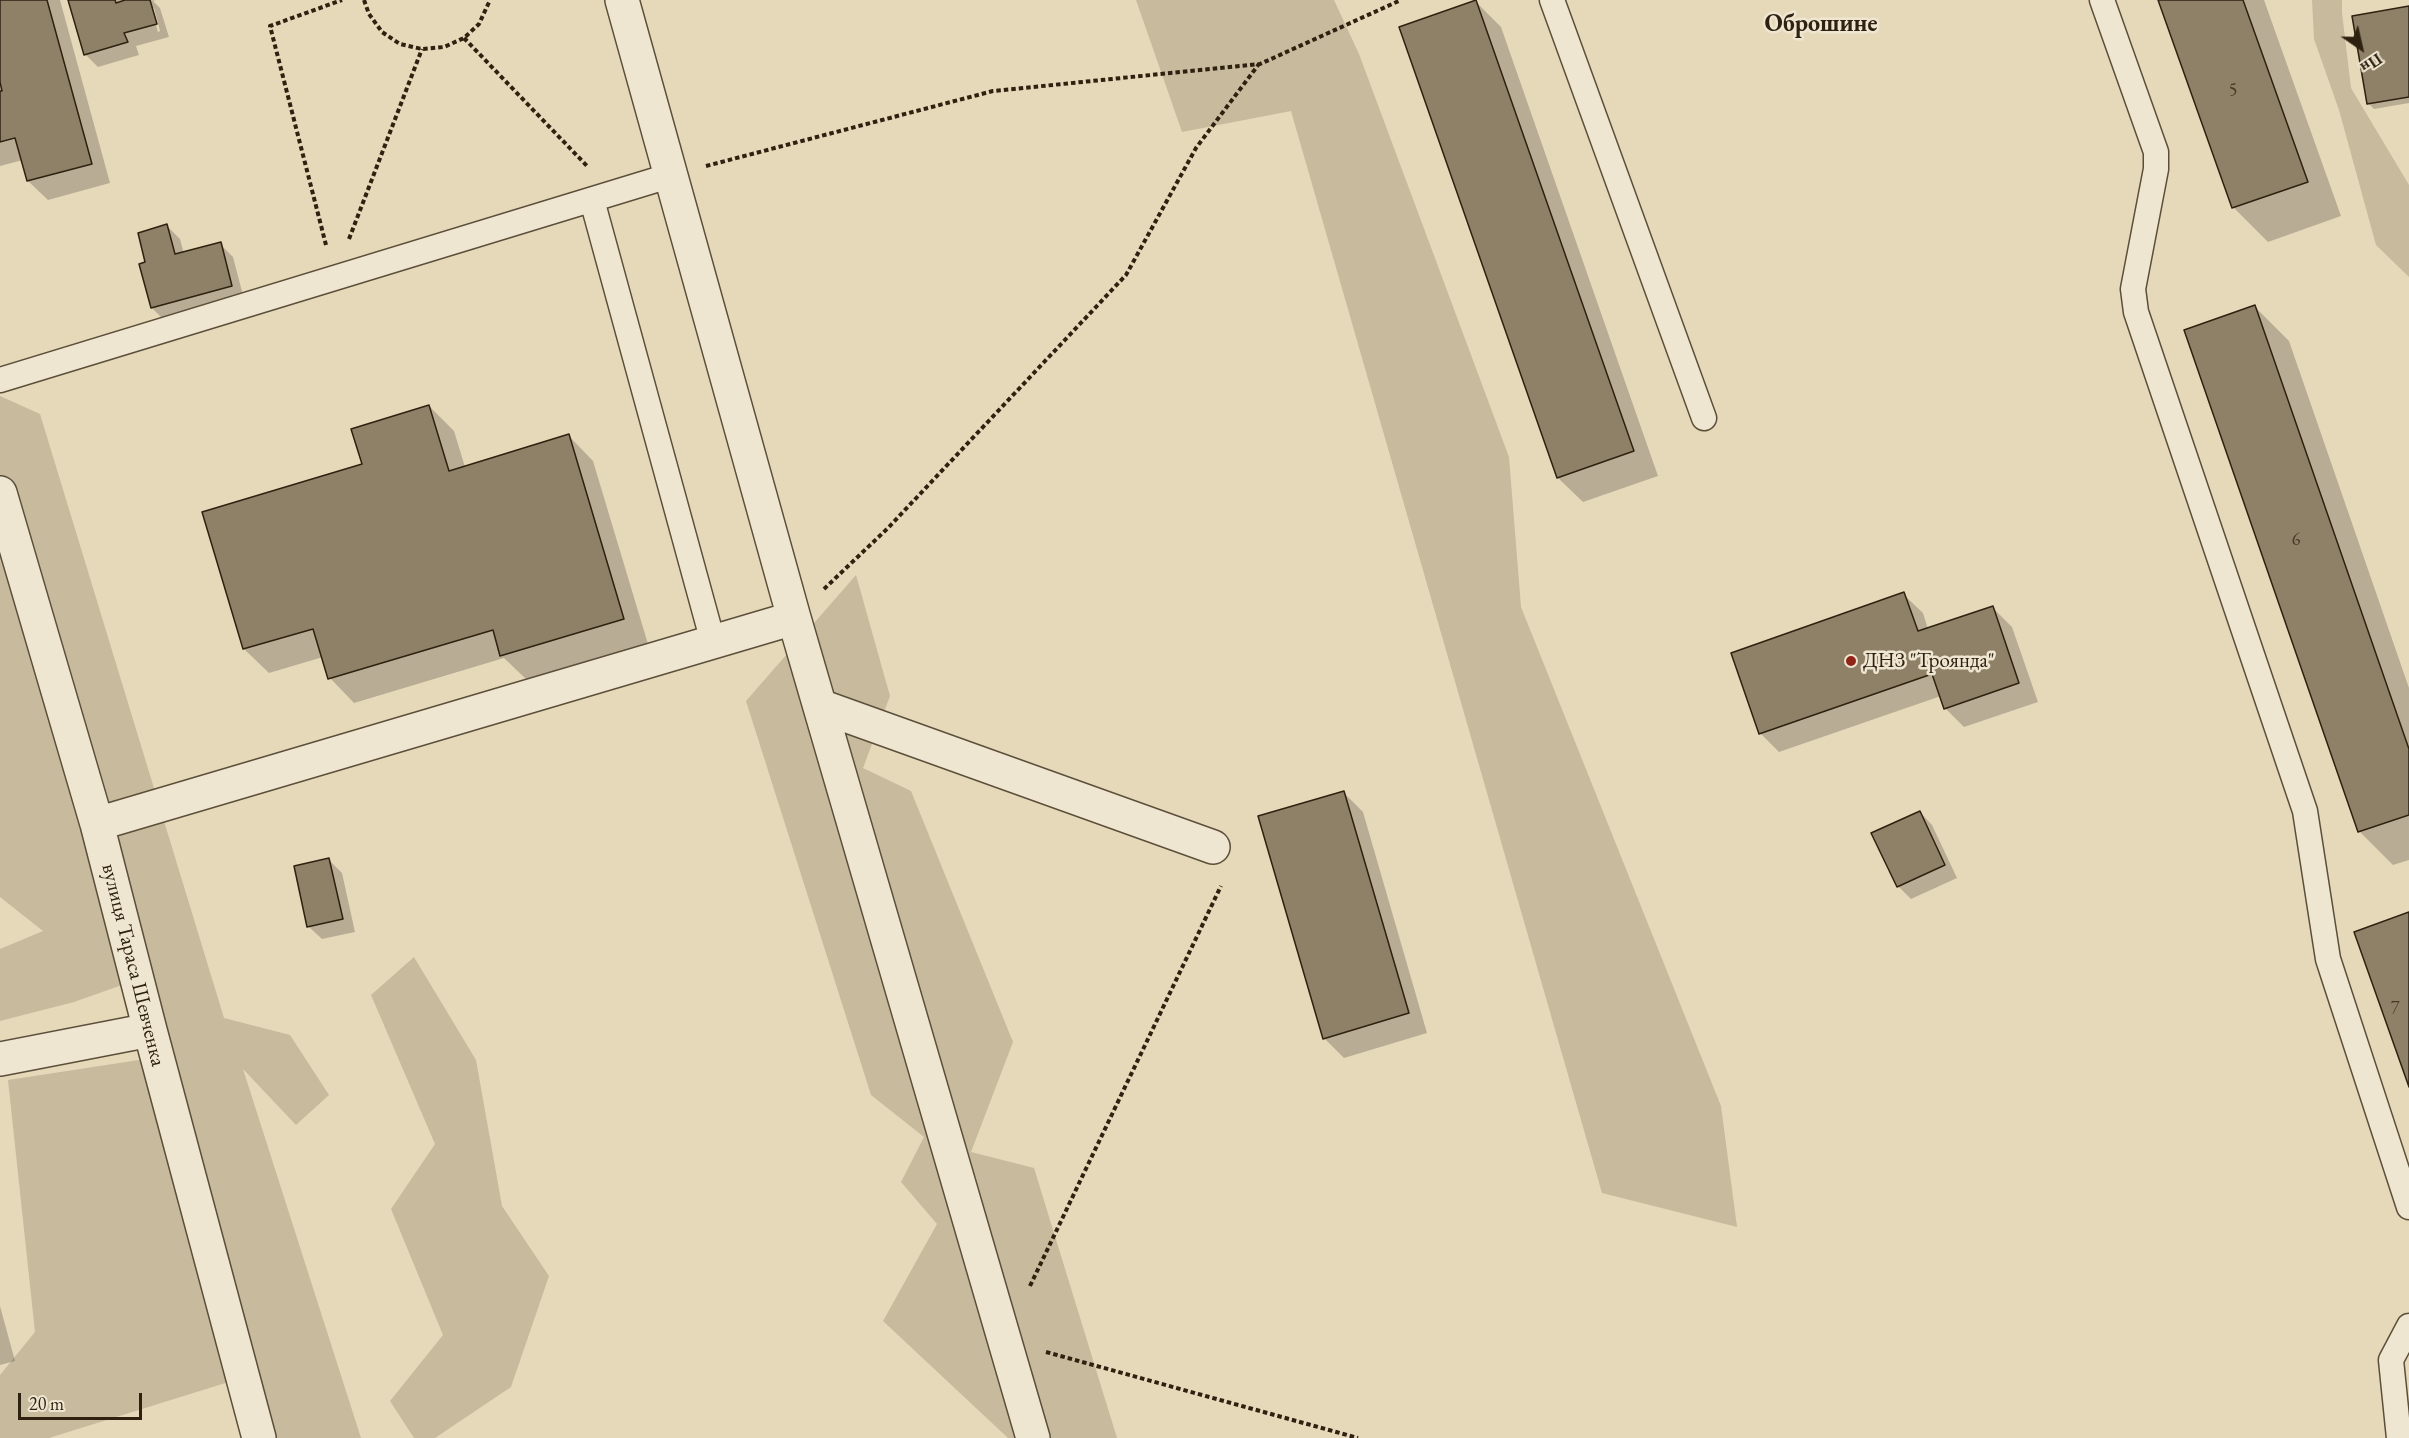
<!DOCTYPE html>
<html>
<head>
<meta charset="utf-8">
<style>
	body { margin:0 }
	#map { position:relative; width:2409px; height:1438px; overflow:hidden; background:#e6d9ba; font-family:"EB Garamond",serif }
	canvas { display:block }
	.north { position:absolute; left:2331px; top:18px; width:60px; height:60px; -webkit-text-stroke:4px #efe6d2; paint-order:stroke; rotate:146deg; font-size:16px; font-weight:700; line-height:24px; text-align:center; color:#2e2110 }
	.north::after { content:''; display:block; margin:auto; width:21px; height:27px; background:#2e2110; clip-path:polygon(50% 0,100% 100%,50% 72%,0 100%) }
	.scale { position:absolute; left:18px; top:1393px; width:124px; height:27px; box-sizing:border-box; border:3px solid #2e2110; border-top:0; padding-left:8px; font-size:18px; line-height:21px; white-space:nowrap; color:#2e2110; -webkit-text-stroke:4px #efe6d2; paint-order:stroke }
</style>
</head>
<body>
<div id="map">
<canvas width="2409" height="1438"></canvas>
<div class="north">Пн</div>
<div class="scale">20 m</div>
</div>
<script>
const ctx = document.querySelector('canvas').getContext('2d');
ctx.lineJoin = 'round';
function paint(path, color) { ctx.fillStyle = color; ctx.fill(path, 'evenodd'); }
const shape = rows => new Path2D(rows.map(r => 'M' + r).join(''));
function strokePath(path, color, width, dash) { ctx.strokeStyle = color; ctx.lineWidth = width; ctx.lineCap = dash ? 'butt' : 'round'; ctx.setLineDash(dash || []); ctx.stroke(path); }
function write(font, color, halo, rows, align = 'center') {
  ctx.font = font + ' "EB Garamond",serif'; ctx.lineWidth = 5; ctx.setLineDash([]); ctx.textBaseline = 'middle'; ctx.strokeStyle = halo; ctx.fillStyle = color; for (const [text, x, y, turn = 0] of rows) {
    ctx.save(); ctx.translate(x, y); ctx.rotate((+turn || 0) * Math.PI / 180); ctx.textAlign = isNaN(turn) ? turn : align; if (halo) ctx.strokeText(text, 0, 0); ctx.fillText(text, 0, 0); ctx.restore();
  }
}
const green = shape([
	[1136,0,1334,0,1359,54,1509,457,1521,607,1721,1106,1737,1227,1602,1193,1291,111,1182,132],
	[2312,0,2342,0,2342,13,2351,88,2409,185,2409,277,2376,245,2339,110,2314,39],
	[0,396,40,414,224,1018,290,1035,329,1095,296,1125,243,1069,361,1438,276,1438,251,1375,49,1438,0,1438,0,1375,35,1332,8,1080,165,1056,122,985,74,1002,0,1021,0,949,43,931,0,897],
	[856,575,890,696,863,768,911,791,1013,1042,971,1152,1034,1168,1117,1438,1008,1438,883,1321,937,1224,901,1182,924,1137,871,1095,746,701],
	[414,957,476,1060,502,1206,549,1276,511,1387,435,1438,414,1438,390,1401,443,1335,391,1209,435,1144,371,995]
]);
const shadow = shape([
	[0,0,60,0,110,183,48,200,28,181,23,160,0,166,0,143,23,137,22,134,0,140],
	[69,0,123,0,124,2,156,0,153,1,160,8,169,37,136,46,139,55,98,67,85,54],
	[151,8,154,8,160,31,158,32],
	[2159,0,2264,0,2341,216,2268,242,2234,208],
	[1476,2,1501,27,1658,476,1583,502,1558,478,1401,28],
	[2409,7,2409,103,2374,109,2368,103],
	[167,226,180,239,184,254,220,244,233,257,244,299,165,321,152,308,141,265,147,263],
	[2255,307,2289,341,2409,688,2409,860,2393,865,2359,831],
	[429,406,454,431,465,467,569,436,593,461,648,644,527,680,504,658,354,703,330,678,323,657,269,673,244,649,364,465],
	[1903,594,1923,613,1928,629,1992,607,2012,627,2038,702,1964,727,1945,708,1941,696,1779,752,1760,733],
	[1344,793,1363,812,1427,1033,1344,1058,1324,1038],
	[1920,812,1932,825,1957,878,1911,899,1898,886],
	[329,860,342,873,355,932,322,939,309,927],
	[0,1306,15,1361,0,1365]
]);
const building = shape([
	[0,0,47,0,92,164,27,181,15,138,0,142,0,91,2,91,0,82,0,0],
	[68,0,115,0,116,3,125,0,150,0,157,24,124,33,128,42,84,55,68,0],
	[1476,0,1634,451,1557,478,1399,27,1476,0],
	[2158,0,2243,0,2308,182,2232,208,2158,0],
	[2409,6,2409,97,2367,104,2352,16,2409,6],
	[167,224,175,254,221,242,232,286,151,308,139,264,145,262,138,233,167,224],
	[2255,305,2409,749,2409,815,2358,832,2184,330,2255,305],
	[429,405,449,471,569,434,624,619,500,656,493,630,328,679,313,629,243,649,202,512,362,464,351,429,429,405],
	[1904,592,1918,631,1993,606,2019,683,1944,709,1932,674,1759,734,1731,653,1904,592],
	[1344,791,1409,1013,1323,1039,1258,816,1344,791],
	[1920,811,1945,865,1897,887,1871,833,1920,811],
	[329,858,343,919,307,927,294,866,329,858],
	[2409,912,2409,1087,2354,932,2409,912]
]);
const path = shape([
	[364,0,369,14,382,32,400,44,422,49,444,47,464,38,479,24,490,0],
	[464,38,588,167],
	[706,166,993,91,1260,64,1401,0],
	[349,239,422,49],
	[326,245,270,26,342,0],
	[824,589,888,528,1126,275,1196,148,1259,64],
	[1030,1286,1221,886],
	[1046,1352,1358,1438]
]);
const lane = shape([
	[1552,0,1704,418],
	[2102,0,2156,152,2156,169,2133,289,2136,312,2305,811,2328,959,2409,1207],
	[592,200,713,642],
	[0,380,672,175],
	[2399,1438,2391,1360,2409,1326]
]);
const street = shape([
	[622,0,794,618,1033,1438],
	[0,493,97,824,150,1030,259,1438],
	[820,706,1213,847],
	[97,824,794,618],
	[0,1059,150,1030]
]);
const markers = [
	[1851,661,6,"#8f2418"]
];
const numberNames = [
	["5",2233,91],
	["6",2296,540],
	["7",2395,1009]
];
const poiNames = [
	["ДНЗ \"Троянда\"",1863,661]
];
const streetNames = [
	["вулиця Тараса Шевченка",133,965,76]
];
const quarterNames = [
	["Оброшине",1821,24]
];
paint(green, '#c7ba9d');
paint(shadow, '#0003');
paint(building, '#8e8168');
strokePath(building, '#2e2110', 1.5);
strokePath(lane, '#5c4f3a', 27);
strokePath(street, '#5c4f3a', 36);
strokePath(path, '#2e2110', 4, [4.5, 3]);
strokePath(lane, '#efe6d2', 24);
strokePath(street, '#efe6d2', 33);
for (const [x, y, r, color] of markers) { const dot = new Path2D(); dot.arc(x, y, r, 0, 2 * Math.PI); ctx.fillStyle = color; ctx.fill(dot); strokePath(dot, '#efe6d2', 2); }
write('18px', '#463926', null, numberNames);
write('21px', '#2e2110', '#efe6d2', poiNames, 'left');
write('21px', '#2e2110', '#efe6d2', streetNames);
write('bold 24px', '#2e2110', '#efe6d2', quarterNames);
</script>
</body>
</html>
